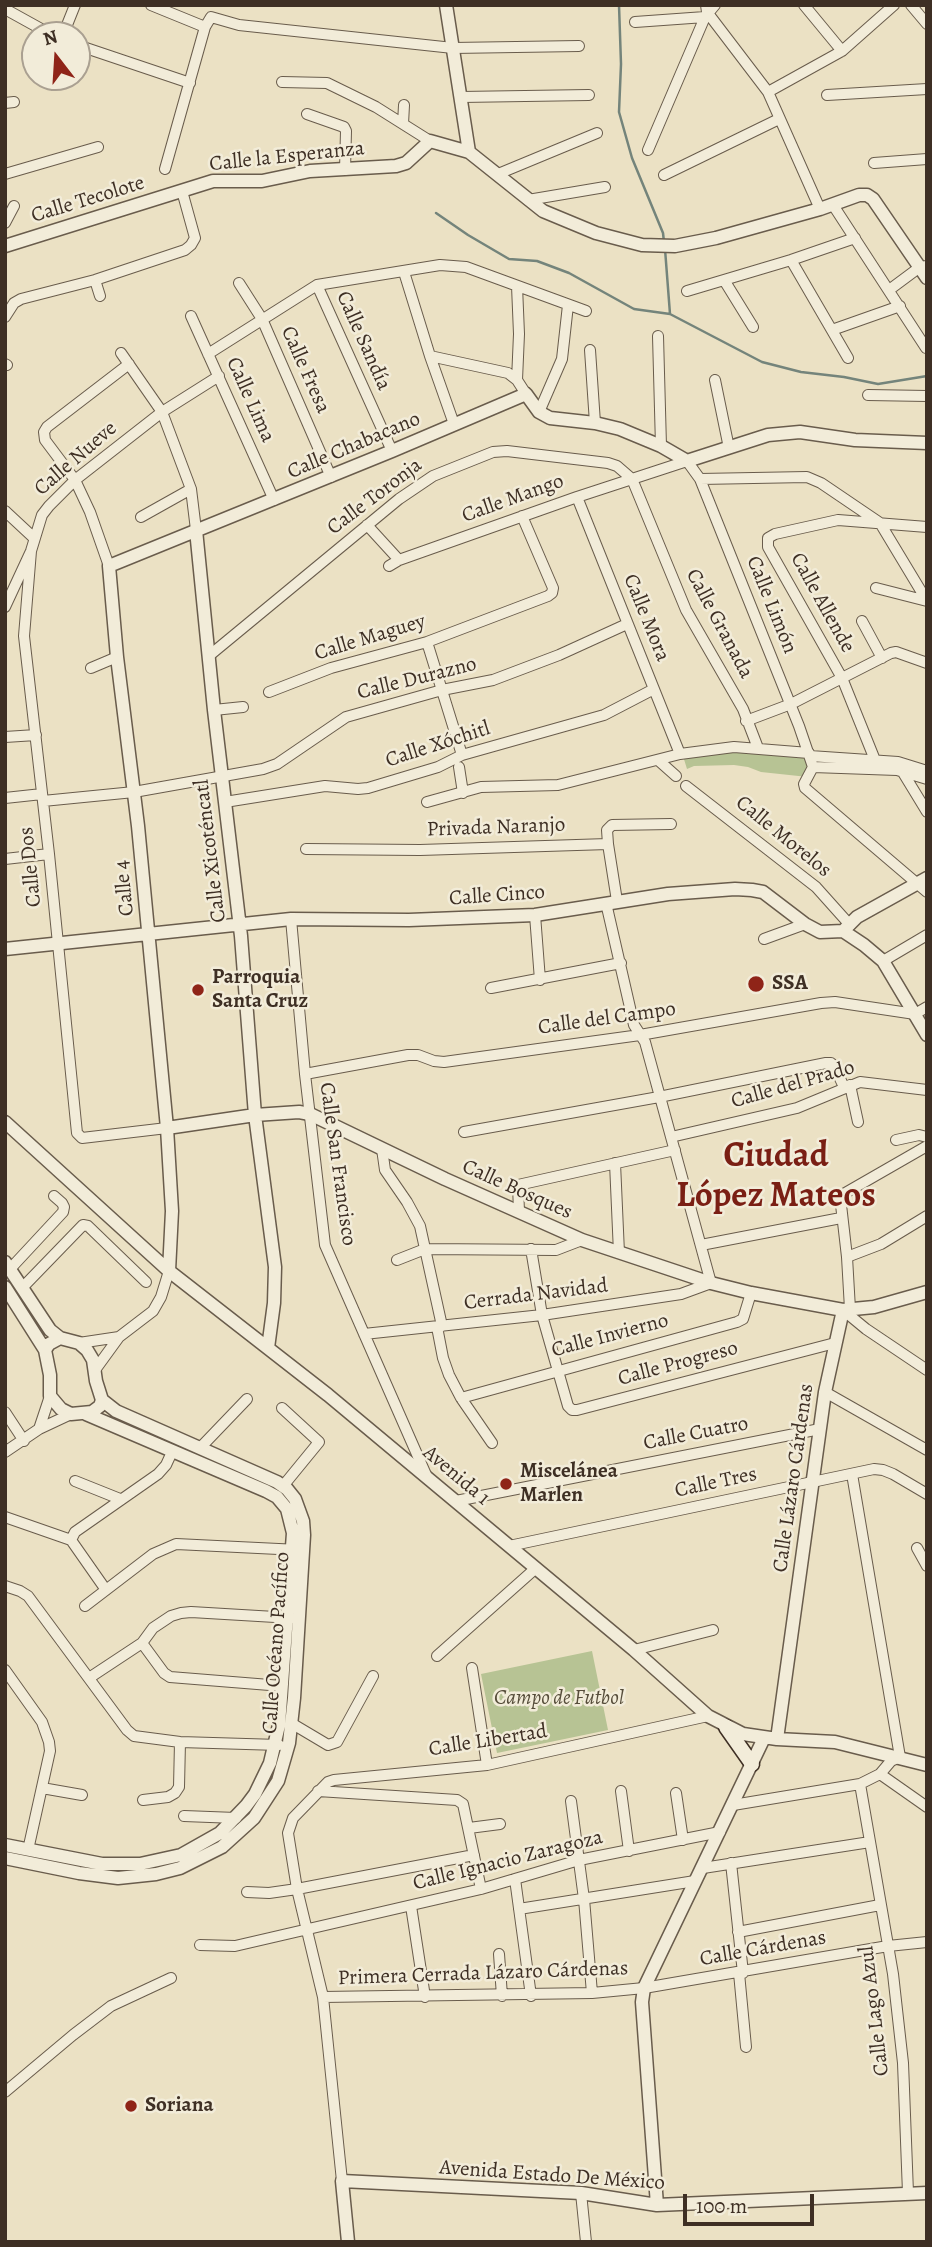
<!DOCTYPE html>
<html>
<head>
<meta charset="utf-8">
<style>
	body { margin:0 }
	#map { position:relative; width:932px; height:2247px; overflow:hidden; background:#ebe1c4; font-family:Alegreya,serif }
	canvas { display:block }
	.frame { position:absolute; inset:0; border:7px solid #3e2f24; pointer-events:none }
	.north { position:absolute; left:21px; top:21px; width:70px; height:70px; box-sizing:border-box; background:#f2ecd9; border:2px solid #aaa091; border-radius:50%; rotate:343deg; font-size:19px; font-weight:700; line-height:28px; text-align:center; color:#3e2f24 }
	.north::after { content:''; display:block; margin:auto; width:24px; height:32px; background:#8f2418; clip-path:polygon(50% 0,100% 100%,50% 72%,0 100%) }
	.scale { position:absolute; left:683px; top:2194px; width:131px; height:32px; box-sizing:border-box; border:4px solid #3e2f24; border-top:0; padding-left:9px; font-size:21px; line-height:24px; white-space:nowrap; color:#3e2f24; -webkit-text-stroke:5px #f2ecd9; paint-order:stroke }
</style>
</head>
<body>
<div id="map">
<canvas width="932" height="2247"></canvas>
<div class="frame"></div>
<div class="north">N</div>
<div class="scale">100 m</div>
</div>
<script>
const ctx = document.querySelector('canvas').getContext('2d');
ctx.lineJoin = 'round';
function paint(path, color) { ctx.fillStyle = color; ctx.fill(path, 'evenodd'); }
const shape = rows => new Path2D(rows.map(r => 'M' + r).join(''));
function strokePath(path, color, width, dash) { ctx.strokeStyle = color; ctx.lineWidth = width; ctx.lineCap = dash ? 'butt' : 'round'; ctx.setLineDash(dash || []); ctx.stroke(path); }
function write(font, color, halo, rows, align = 'center') {
  ctx.font = font + ' Alegreya,serif'; ctx.lineWidth = 5; ctx.setLineDash([]); ctx.textBaseline = 'middle'; ctx.strokeStyle = halo; ctx.fillStyle = color; for (const [text, x, y, turn = 0] of rows) {
    ctx.save(); ctx.translate(x, y); ctx.rotate((+turn || 0) * Math.PI / 180); ctx.textAlign = isNaN(turn) ? turn : align; if (halo) ctx.strokeText(text, 0, 0); ctx.fillText(text, 0, 0); ctx.restore();
  }
}
const green = shape([
	[734,749,809,754,808,777,761,772,748,767,734,765,694,766,687,769,683,756],
	[592,1651,608,1730,497,1753,481,1674]
]);
const stream = shape([
	[619,5,621,64,619,112,632,158,663,233,664,242],
	[436,213,468,235,509,259,537,261,569,273,634,309,670,314,762,362,801,372,844,377,878,384,927,376],
	[665,249,670,314]
]);
const minor = shape([
	[151,5,205,27],
	[706,5,707,12,768,92,820,209],
	[804,5,842,51],
	[911,5,927,24],
	[5,9,52,35],
	[635,22,705,17],
	[63,35,75,5],
	[77,45,190,83],
	[282,82,327,83,376,107,430,141],
	[768,92,842,51,894,5],
	[827,95,927,89],
	[461,97,589,95],
	[5,103,14,102],
	[307,114,344,127,346,131,345,170],
	[403,124,404,105],
	[648,150,705,17,715,5],
	[874,163,927,159],
	[165,169,205,27,211,17,239,25,453,48,579,46],
	[5,174,98,147],
	[498,174,597,133],
	[664,175,779,119],
	[528,200,605,187],
	[833,205,926,348],
	[5,223,14,206],
	[791,260,848,358],
	[404,272,430,356,454,424],
	[95,280,100,296],
	[724,280,753,327],
	[239,283,262,319,331,477],
	[317,285,392,451],
	[517,286,519,334,517,380],
	[889,290,920,267,927,266],
	[687,291,791,260,855,238],
	[191,316,274,500],
	[5,317,14,303,21,299,95,280,185,250,191,245,195,238,182,191],
	[832,330,900,306],
	[658,336,661,446],
	[590,350,595,423],
	[121,353,162,412,191,489,196,530],
	[208,354,317,285,440,265,466,267,586,311],
	[430,356,508,373,517,380,526,394],
	[5,364,7,365],
	[715,380,729,448],
	[868,395,927,396],
	[539,412,562,359,568,305],
	[700,479,807,477,821,483,880,523,927,601],
	[577,497,680,754],
	[5,511,34,538],
	[141,517,191,489],
	[367,525,399,560],
	[31,551,24,636,49,854,77,1133,82,1138,167,1128],
	[109,566,90,512,75,480,45,440,44,432,47,427,129,364],
	[389,566,399,560,577,497,687,461,700,479,799,726,813,767],
	[876,588,927,601],
	[5,607,31,551,42,515,49,506,75,480,162,412,219,376],
	[862,621,882,658],
	[427,642,462,755],
	[210,655,399,499,433,476,493,452,507,451,608,463,617,466,632,479,686,610,743,709,758,748],
	[91,668,117,657],
	[269,692,331,668,427,642,548,596,552,593,553,588,522,516],
	[214,710,243,707],
	[746,721,791,704,891,653,896,652,927,663],
	[5,737,36,735],
	[810,756,898,762,927,771],
	[658,760,676,776],
	[875,760,842,678,768,547,768,538,775,534,838,520,927,527],
	[459,767,463,793],
	[813,767,804,784,805,788,927,892],
	[813,767,897,770,927,779],
	[902,771,927,812],
	[686,786,816,887,850,925],
	[5,798,42,794],
	[43,801,134,792,263,769,277,764,346,717,442,690,493,680,559,655,627,624],
	[225,802,325,786,358,789,368,788,438,767,462,755,604,715,654,689],
	[427,802,481,787,558,785,680,754,734,747,809,753],
	[608,844,617,901],
	[306,849,420,850,608,844,607,830,612,825,671,824],
	[5,859,49,854],
	[535,915,540,980],
	[291,919,305,1074,325,1245,427,1477],
	[764,939,805,924],
	[883,961,927,935],
	[491,988,621,963],
	[305,1074,408,1055,418,1055,434,1061,444,1062,640,1035,821,1003,835,1002,915,1014,927,1007],
	[850,1085,858,1122],
	[464,1132,659,1097,826,1063,831,1063,834,1066,844,1087],
	[671,1137,797,1108,860,1082,927,1090],
	[896,1140,919,1135,927,1137],
	[382,1149,385,1170,407,1202,420,1226,442,1326],
	[615,1163,619,1253],
	[519,1212,518,1185,675,1150],
	[701,1245,841,1218],
	[531,1249,542,1315,568,1406,572,1410,577,1410,835,1343],
	[847,1257,881,1244,927,1216],
	[397,1260,425,1249,556,1250,582,1240],
	[10,1269,63,1212,64,1207,62,1203,54,1196],
	[22,1288,83,1225,88,1226,146,1282],
	[850,1309,847,1257,840,1196,927,1146],
	[843,1310,866,1329,927,1370],
	[437,1327,443,1358,449,1375,461,1398,492,1443],
	[364,1334,542,1315,681,1294,711,1283,645,1042,634,1025,606,903],
	[79,1343,119,1337],
	[95,1370,119,1337,153,1311,161,1297,169,1271],
	[825,1392,927,1450],
	[461,1398,737,1322,743,1319,751,1293],
	[282,1408,319,1442,283,1486],
	[5,1412,24,1441],
	[39,1429,50,1396],
	[200,1448,247,1399],
	[5,1452,39,1429,71,1414],
	[75,1481,120,1499],
	[456,1501,820,1429],
	[5,1517,71,1540],
	[71,1540,75,1532,158,1474,166,1465,172,1452],
	[71,1540,106,1590],
	[509,1546,874,1469,883,1470,893,1474,927,1494],
	[917,1548,927,1566],
	[5,1586,20,1591,28,1596,127,1730,134,1736,180,1742,279,1745],
	[85,1606,153,1554,176,1544,299,1550],
	[142,1643,164,1673,170,1677,282,1686],
	[634,1650,713,1630],
	[437,1656,536,1568],
	[472,1668,487,1765],
	[5,1670,42,1722,49,1742,50,1751,28,1850],
	[89,1678,142,1643,153,1628,171,1616,181,1613,191,1612,292,1618],
	[291,1723,328,1745,337,1742,373,1676],
	[880,1774,927,1807],
	[860,1784,893,1974,903,2063,908,2193],
	[42,1788,82,1795],
	[318,1791,457,1800,463,1804,481,1889],
	[621,1791,629,1851],
	[676,1793,683,1840],
	[143,1800,168,1797,175,1793,179,1787,180,1742],
	[571,1801,584,1899,592,1993],
	[733,1805,860,1784,880,1774,891,1761,900,1757,852,1474],
	[184,1816,236,1818],
	[469,1828,500,1824],
	[731,1863,743,1973],
	[703,1868,870,1842],
	[515,1879,531,1996],
	[247,1892,269,1893,297,1889,474,1855],
	[411,1906,425,1997],
	[519,1909,695,1881],
	[738,1932,880,1905],
	[200,1945,235,1946,481,1889,579,1860,720,1832],
	[499,1954,502,1996],
	[739,1973,746,2047],
	[323,1997,592,1993,644,1988,888,1946,927,1942],
	[5,2092,73,2035,111,2006,171,1978],
	[342,2181,323,1997,297,1889,288,1833,293,1818,328,1782,334,1780,487,1765,708,1716],
	[581,2193,586,2242]
]);
const tertiary = shape([
	[446,5,469,152,543,211,596,233,642,245,675,246,716,238,820,209,859,195,867,195,873,199,927,278],
	[5,246,213,181,262,181,310,171,396,166,406,163,430,141,469,152],
	[196,530,214,710,241,936,255,1115,275,1267,274,1303,268,1348],
	[843,931,857,917,927,878],
	[5,949,291,919,409,920,535,915,668,894,735,889,752,890,763,892,805,924,820,932,843,931,864,945,883,961,927,1035],
	[5,1122,169,1271,328,1395,634,1650,708,1716,743,1734,777,1739,835,1742,927,1765],
	[167,1128,255,1115,299,1112,310,1114,445,1179,582,1240,711,1283,751,1293,843,1310,874,1307,927,1292],
	[5,1262,50,1330,60,1338,79,1343,87,1350,93,1360,96,1381,102,1400,100,1406,92,1412,71,1414,61,1409,50,1396,50,1375,45,1350,49,1344,60,1338],
	[169,1271,172,1211,167,1128,138,826,117,657,109,566,392,451,526,394,539,412,550,418,595,423,620,429,661,446,687,461,768,435,800,432,855,440,927,443],
	[5,1287,45,1350],
	[777,1739,825,1392,843,1310],
	[5,1845,102,1864,140,1864,181,1855,220,1833,246,1806,255,1794,270,1763,279,1725,293,1533,287,1509,277,1497,266,1491,86,1414],
	[5,1858,79,1873,118,1878,156,1874,180,1868,222,1847,254,1818,278,1781,289,1743,294,1698,304,1535,303,1521,295,1499,287,1489,277,1482,116,1411,102,1400],
	[657,2205,642,2002,644,1988,764,1738],
	[348,2242,342,2181,581,2193,657,2205,927,2193]
]);
const secondary = shape([
	[726,1727,752,1764]
]);
const markers = [
	[756,984,9,"#8f2418"],
	[198,990,7,"#8f2418"],
	[506,1484,7,"#8f2418"],
	[131,2106,7,"#8f2418"]
];
const streetNames = [
	["Calle la Esperanza",287,157,-6],
	["Calle Tecolote",88,200,-17],
	["Calle Sandía",363,341,66],
	["Calle Fresa",305,370,66],
	["Calle Lima",250,400,66],
	["Calle Chabacano",354,446,-23],
	["Calle Nueve",76,459,-41],
	["Calle Toronja",375,497,-37],
	["Calle Mango",513,499,-20],
	["Calle Allende",822,603,61],
	["Calle Limón",771,605,68],
	["Calle Mora",646,618,68],
	["Calle Granada",719,624,62],
	["Calle Maguey",370,638,-17],
	["Calle Durazno",417,679,-14],
	["Calle Xóchitl",438,745,-18],
	["Privada Naranjo",496,828,-2],
	["Calle Morelos",783,837,39],
	["Calle Xicoténcatl",211,851,-97],
	["Calle Dos",31,867,-96],
	["Calle 4",125,888,-96],
	["Calle Cinco",497,896,-4],
	["Calle del Campo",607,1019,-8],
	["Calle del Prado",793,1085,-16],
	["Calle San Francisco",337,1164,82],
	["Calle Bosques",517,1190,24],
	["Cerrada Navidad",536,1295,-7],
	["Calle Invierno",610,1336,-15],
	["Calle Progreso",678,1364,-15],
	["Calle Cuatro",696,1434,-11],
	["Avenida 1",456,1476,40],
	["Calle Lázaro Cárdenas",794,1478,-82],
	["Calle Tres",716,1483,-12],
	["Calle Océano Pacífico",277,1643,-86],
	["Calle Libertad",488,1741,-9],
	["Calle Ignacio Zaragoza",508,1861,-14],
	["Calle Cárdenas",763,1949,-10],
	["Primera Cerrada Lázaro Cárdenas",483,1974,-2],
	["Calle Lago Azul",875,2011,-97],
	["Avenida Estado De México",552,2176,4]
];
const poiNames = [
	["Parroquia",212,978],
	["Santa Cruz",212,1002],
	["SSA",772,984],
	["Miscelánea",520,1472],
	["Marlen",520,1496],
	["Soriana",145,2106]
];
const parkNames = [
	["Campo de Futbol",559,1699]
];
const townNames = [
	["Ciudad",776,1157],
	["López Mateos",776,1197]
];
paint(green, '#b7c394');
strokePath(stream, '#74847b', 2.5);
strokePath(minor, '#695c4c', 12);
strokePath(tertiary, '#695c4c', 15);
strokePath(secondary, '#3e2f24', 17);
strokePath(minor, '#f2ecd9', 10);
strokePath(tertiary, '#f2ecd9', 12);
strokePath(secondary, '#f2ecd9', 14);
for (const [x, y, r, color] of markers) { const dot = new Path2D(); dot.arc(x, y, r, 0, 2 * Math.PI); ctx.fillStyle = color; ctx.fill(dot); strokePath(dot, '#f2ecd9', 2.5); }
write('21px', '#3e2f24', '#f2ecd9', streetNames);
write('bold 21px', '#3e2f24', '#f2ecd9', poiNames, 'left');
write('italic 21px', '#564d3a', '#f2ecd9', parkNames);
write('bold 35px', '#7a1f14', '#f2ecd9', townNames);
</script>
</body>
</html>
